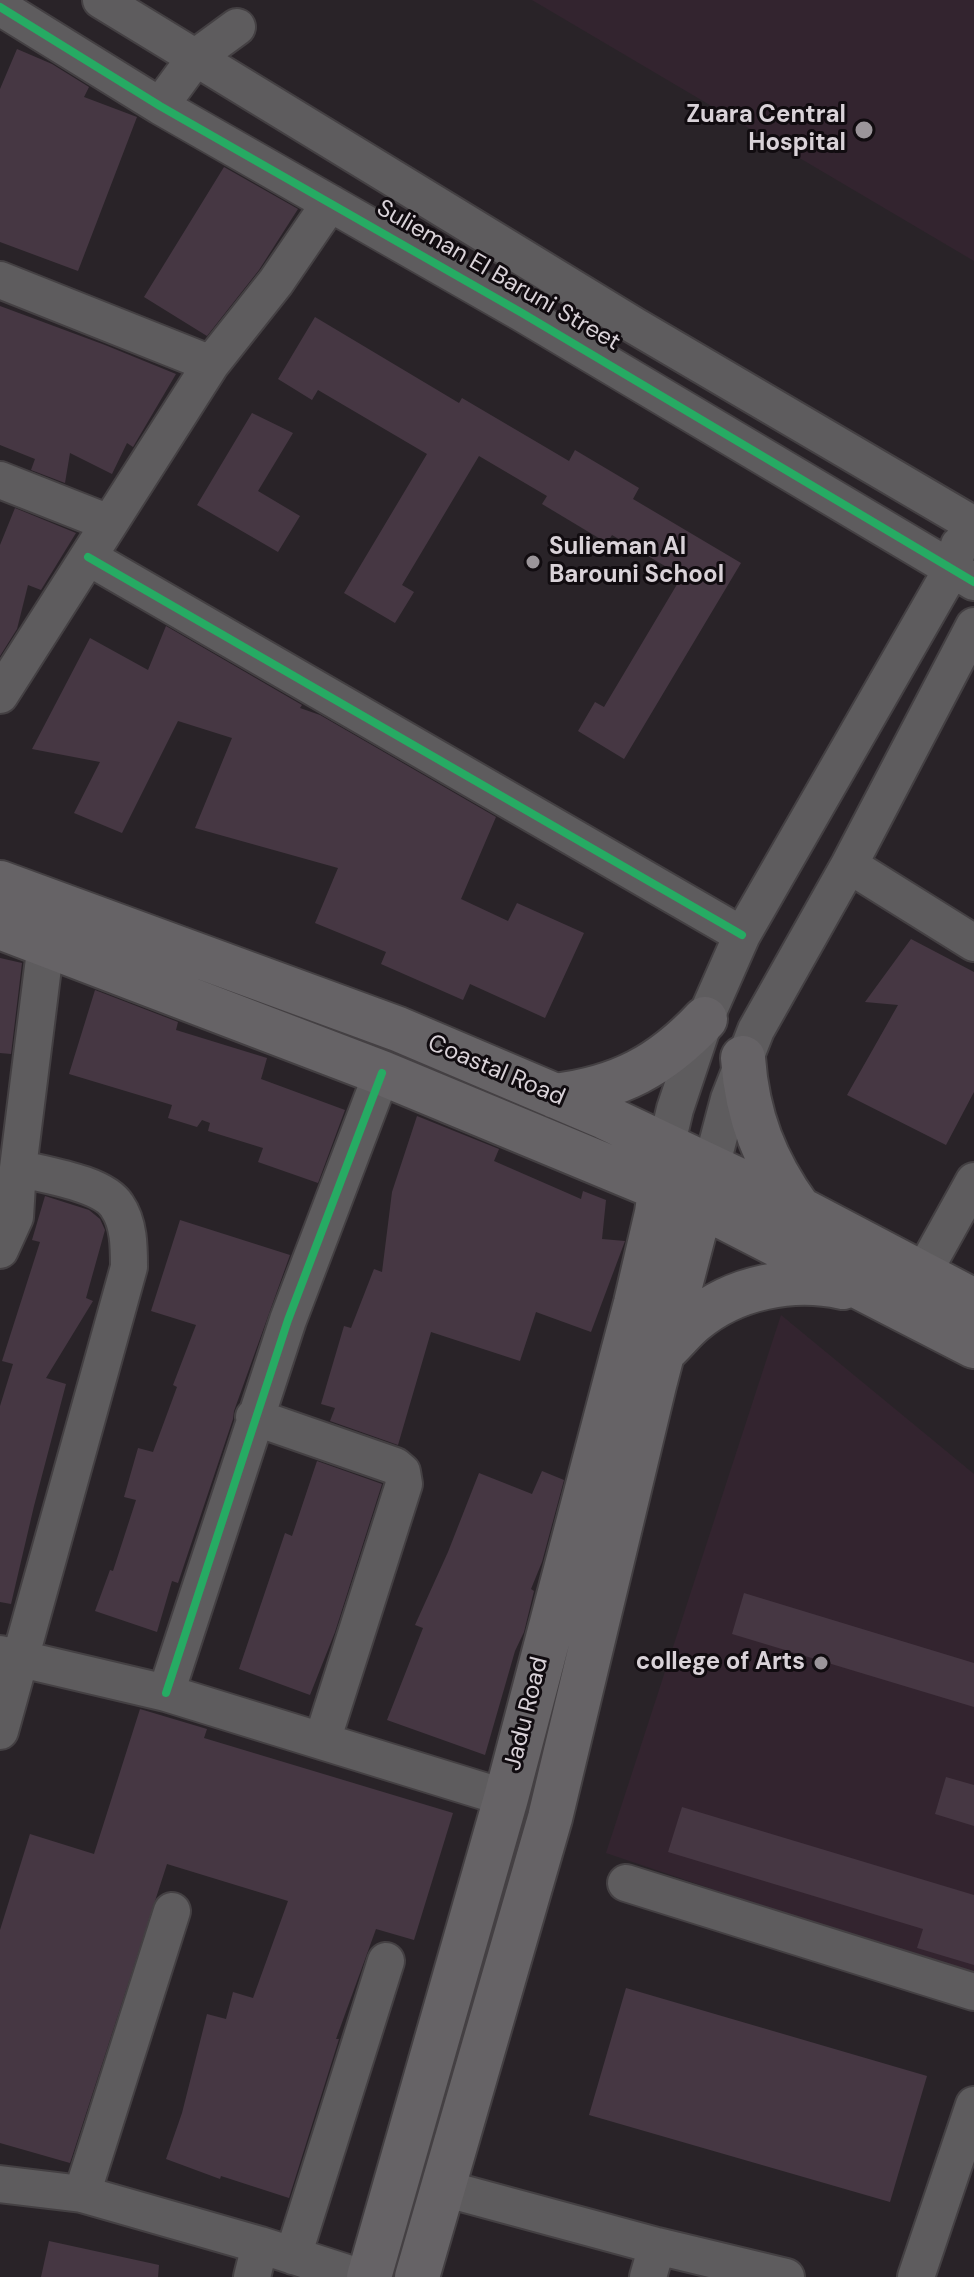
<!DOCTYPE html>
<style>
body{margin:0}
canvas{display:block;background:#292328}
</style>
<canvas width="974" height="2277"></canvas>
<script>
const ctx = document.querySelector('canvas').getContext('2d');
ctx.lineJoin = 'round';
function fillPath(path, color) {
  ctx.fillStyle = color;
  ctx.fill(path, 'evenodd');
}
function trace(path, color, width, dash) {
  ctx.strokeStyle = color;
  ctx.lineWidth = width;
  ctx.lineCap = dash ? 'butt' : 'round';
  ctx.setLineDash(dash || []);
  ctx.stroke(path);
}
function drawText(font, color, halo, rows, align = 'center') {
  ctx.font = font + ' "DM Sans",sans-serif';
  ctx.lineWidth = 6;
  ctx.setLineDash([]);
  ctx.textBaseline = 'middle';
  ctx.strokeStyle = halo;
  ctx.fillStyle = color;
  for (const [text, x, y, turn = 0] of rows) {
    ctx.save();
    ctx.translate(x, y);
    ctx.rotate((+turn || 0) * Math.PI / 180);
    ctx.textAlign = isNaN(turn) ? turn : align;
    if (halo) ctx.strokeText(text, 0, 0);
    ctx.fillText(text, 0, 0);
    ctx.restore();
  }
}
const built = new Path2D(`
 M 532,0 L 974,0 L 974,261 Z
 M 781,1315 L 974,1474 L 974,1978 L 606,1853 Z`);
const building = new Path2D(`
 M 17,49 L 52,64 L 89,87 L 84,97 L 137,117 L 78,271 L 0,242 L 0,89 Z
 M 224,167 L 298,209 L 259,270 L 207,336 L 144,297 Z
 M 0,306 L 105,345 L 176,374 L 133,447 L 127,443 L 112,474 L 70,453 L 65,483 L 31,470 L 35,459 L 0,445 Z
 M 315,317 L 459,403 L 462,398 L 569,461 L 575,450 L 639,488 L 633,499 L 741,563 L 624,759 L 578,731 L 595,702 L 604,707 L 682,576 L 612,535 L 607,543 L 542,504 L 547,496 L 479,456 L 402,585 L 414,592 L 395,623 L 344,593 L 427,454 L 318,390 L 312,400 L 278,379 Z
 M 252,413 L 293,433 L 258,491 L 300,516 L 278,552 L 197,505 Z
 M 15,508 L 76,533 L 41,590 L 28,585 L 17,629 L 0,656 L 0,545 Z
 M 166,626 L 302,705 L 300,708 L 320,715 L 496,817 L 461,899 L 508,921 L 517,903 L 584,933 L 545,1018 L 470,984 L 463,1000 L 381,964 L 386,952 L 315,923 L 338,868 L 195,828 L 232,738 L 178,721 L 122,833 L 74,813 L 100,762 L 32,749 L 90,638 L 148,670 Z
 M 911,939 L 974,972 L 974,1092 L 946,1145 L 847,1095 L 898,1005 L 865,1002 Z
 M 0,958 L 22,963 L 11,1054 L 0,1053 Z
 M 95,990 L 178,1022 L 176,1030 L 267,1058 L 261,1079 L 345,1110 L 318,1183 L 258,1162 L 263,1148 L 208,1131 L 210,1123 L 202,1120 L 197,1127 L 168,1118 L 172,1105 L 69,1074 Z
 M 417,1116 L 499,1149 L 494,1161 L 581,1199 L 583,1191 L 606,1200 L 602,1239 L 625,1241 L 591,1332 L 536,1312 L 520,1361 L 431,1332 L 398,1445 L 330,1421 L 335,1408 L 321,1404 L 344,1326 L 351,1328 L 374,1269 L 382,1272 L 392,1192 Z
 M 45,1196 L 89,1210 L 100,1219 L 105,1230 L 86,1298 L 93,1301 L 46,1378 L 66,1384 L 34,1506 L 11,1604 L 0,1602 L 0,1406 L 13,1364 L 2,1361 L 40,1242 L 32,1240 Z
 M 180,1220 L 290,1255 L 234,1411 L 233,1419 L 178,1583 L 172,1581 L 157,1632 L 95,1611 L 110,1570 L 113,1571 L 136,1500 L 124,1497 L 138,1448 L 153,1452 L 177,1387 L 173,1385 L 196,1325 L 151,1311 Z
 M 317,1461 L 382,1484 L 335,1632 L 310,1695 L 239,1669 L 285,1533 L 292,1536 Z
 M 542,1471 L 564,1480 L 542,1562 L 531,1589 L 534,1591 L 524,1632 L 515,1651 L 485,1755 L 387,1720 L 423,1628 L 415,1625 L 448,1552 L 479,1473 L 532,1494 Z
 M 744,1593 L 974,1663 L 974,1707 L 732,1634 Z
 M 140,1709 L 207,1729 L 204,1738 L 453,1813 L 414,1940 L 376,1929 L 336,2039 L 339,2039 L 289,2198 L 221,2176 L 220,2179 L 166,2159 L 182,2113 L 207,2014 L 226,2019 L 233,1992 L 253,1998 L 288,1901 L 167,1864 L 70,2163 L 0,2143 L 0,1930 L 30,1834 L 94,1854 Z
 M 946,1777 L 974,1785 L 974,1826 L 935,1814 Z
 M 682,1807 L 974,1895 L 974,1965 L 917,1948 L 923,1929 L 668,1852 Z
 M 626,1988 L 927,2076 L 890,2202 L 589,2115 Z
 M 49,2241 L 159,2265 L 158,2277 L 41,2277 Z`);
const minor = new Path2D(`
 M 101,0 L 635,326 L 974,525
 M 0,7 L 160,106 L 522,313 L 974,582
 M 160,106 L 196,57 L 237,27
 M 0,280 L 211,364
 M 0,480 L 109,523
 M 88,557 L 742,935
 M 0,695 L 211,364 L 276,282 L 330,203
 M 849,865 L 974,943
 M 666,1147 L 675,1109 L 705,1019 L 742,935 L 952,569 L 959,545
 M 711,1167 L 729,1099 L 756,1030 L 849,865 L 974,626
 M 0,1250 L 15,1217 L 18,1168 L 46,943
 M 923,1273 L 974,1181
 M 254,1417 L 395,1466 L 402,1472 L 404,1484 L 322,1741
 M 0,1654 L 166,1693 L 506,1798
 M 166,1693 L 288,1320 L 382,1073
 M 0,1731 L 129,1267 C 129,1247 129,1223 117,1206 C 103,1183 44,1175 18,1168
 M 626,1883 L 974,1992
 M 0,2184 L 82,2194 L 260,2245 L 359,2277
 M 443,2188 L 657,2246 L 786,2277
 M 82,2194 L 172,1911
 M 293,2256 L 386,1961
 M 252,2277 L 260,2245
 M 648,2277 L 657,2246
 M 916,2277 L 974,2105`);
const highway = new Path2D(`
 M 0,883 L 398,1029 L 605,1117 L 799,1209 L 974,1301
 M 0,927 L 382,1073 L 702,1206 L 974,1346
 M 743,1058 C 747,1116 765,1162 799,1209
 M 555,1096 C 619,1088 661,1066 705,1019
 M 663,1352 C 674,1342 683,1330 694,1321 C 734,1287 793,1276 843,1287
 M 369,2277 L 506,1798 L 636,1303 L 657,1213 L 666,1147
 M 417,2277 L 550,1818 L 654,1385 L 711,1167`);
const cycleway = new Path2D(`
 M 0,7 L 160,106 L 522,313 L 974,582
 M 88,557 L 742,935
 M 166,1693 L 288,1320 L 382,1073`);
const markers = [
 [864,130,10,"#9b959a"],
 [533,562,8,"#9b959a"],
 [821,1663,8,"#9b959a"]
];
const poiNames = [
 ["Zuara Central",846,116],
 ["Hospital",846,144],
 ["Sulieman Al",549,548,"left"],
 ["Barouni School",549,576,"left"],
 ["college of Arts",805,1663]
];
const streetNames = [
 ["Sulieman El Baruni Street",498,276,30],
 ["Coastal Road",496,1071,23],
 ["Jadu Road",527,1714,-76]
];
fillPath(built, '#33242f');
fillPath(building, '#463743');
trace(minor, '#444043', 40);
trace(highway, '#444043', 48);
trace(minor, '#5e5c5e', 36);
trace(highway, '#666366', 44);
trace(cycleway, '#26ab63', 8);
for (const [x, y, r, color] of markers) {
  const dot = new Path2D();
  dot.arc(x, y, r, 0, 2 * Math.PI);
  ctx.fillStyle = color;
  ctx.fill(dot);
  trace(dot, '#110c10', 3);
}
drawText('bold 24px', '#d9d2d8', '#110c10', poiNames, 'right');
drawText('24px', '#d9d2d8', '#110c10', streetNames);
</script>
